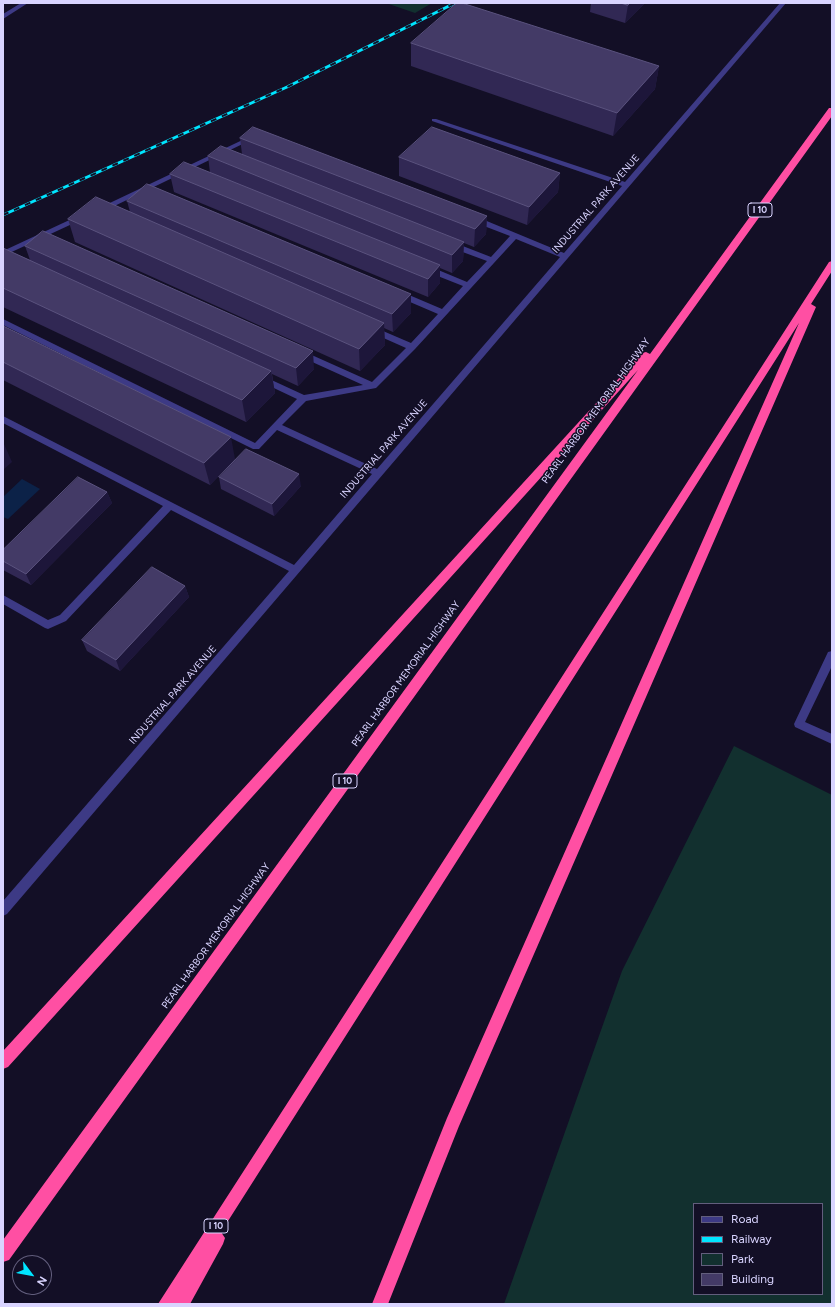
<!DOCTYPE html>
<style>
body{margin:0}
#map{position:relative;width:835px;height:1307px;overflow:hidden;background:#130f26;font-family:Figtree,sans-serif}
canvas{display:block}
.frame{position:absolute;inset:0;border:4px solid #d9d4ff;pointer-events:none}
.legend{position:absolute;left:693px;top:1203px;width:130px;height:92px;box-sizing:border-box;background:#130f26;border:1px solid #625e7d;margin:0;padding:5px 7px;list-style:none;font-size:12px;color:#d9d4ff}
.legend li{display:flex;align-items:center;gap:8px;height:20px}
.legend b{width:20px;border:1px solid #625e7d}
.north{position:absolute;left:12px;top:1255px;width:40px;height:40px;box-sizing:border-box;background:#130f26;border:1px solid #625e7d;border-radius:50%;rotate:122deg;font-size:11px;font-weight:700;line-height:16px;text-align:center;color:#d9d4ff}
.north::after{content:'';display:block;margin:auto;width:14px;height:18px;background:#00e5ff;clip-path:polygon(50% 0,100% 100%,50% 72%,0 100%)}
</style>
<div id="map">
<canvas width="835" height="1307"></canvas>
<div class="frame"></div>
<ul class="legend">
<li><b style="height:5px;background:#3d3a85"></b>Road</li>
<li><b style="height:5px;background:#00e5ff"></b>Railway</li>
<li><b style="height:11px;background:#12302f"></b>Park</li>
<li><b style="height:11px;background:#433a66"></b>Building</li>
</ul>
<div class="north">N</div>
</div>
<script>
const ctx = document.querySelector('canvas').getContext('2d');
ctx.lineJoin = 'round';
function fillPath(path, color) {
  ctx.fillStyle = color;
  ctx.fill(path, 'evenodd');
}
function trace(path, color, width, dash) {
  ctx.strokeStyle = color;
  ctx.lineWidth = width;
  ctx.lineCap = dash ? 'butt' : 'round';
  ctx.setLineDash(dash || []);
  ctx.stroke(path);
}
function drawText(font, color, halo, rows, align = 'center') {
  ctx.font = font + ' Figtree,sans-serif';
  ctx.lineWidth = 3;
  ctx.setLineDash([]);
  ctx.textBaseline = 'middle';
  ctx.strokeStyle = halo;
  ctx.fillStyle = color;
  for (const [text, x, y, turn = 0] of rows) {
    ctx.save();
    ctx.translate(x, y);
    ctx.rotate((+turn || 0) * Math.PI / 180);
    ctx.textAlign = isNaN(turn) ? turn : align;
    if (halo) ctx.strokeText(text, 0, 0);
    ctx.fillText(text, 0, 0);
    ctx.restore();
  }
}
const green = new Path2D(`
 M 386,3 L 432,3 L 415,13 Z
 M 734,746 L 832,795 L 832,1304 L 504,1304 L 622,971 ZM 694,1204 L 822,1204 L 822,1294 L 694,1294 Z`);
const water = new Path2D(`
 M 22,479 L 40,489 L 8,519 L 3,517 L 3,497 Z`);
const minor = new Path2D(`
 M 21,3 L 28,3 L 3,19 L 3,14 Z
 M 780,3 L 786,3 L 7,914 L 3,916 L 3,901 L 289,571 L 171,510 L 66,621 L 48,629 L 45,628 L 3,604 L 3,595 L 48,620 L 60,615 L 163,506 L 3,423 L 3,416 L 294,565 L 372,474 L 277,430 L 259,449 L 253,449 L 3,325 L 3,319 L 255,443 L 297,399 L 259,381 L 258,379 L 259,377 L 265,377 L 304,395 L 363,385 L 299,356 L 298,354 L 302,351 L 305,352 L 372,382 L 406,348 L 370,332 L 370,328 L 376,328 L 411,343 L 438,314 L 396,296 L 396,292 L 402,292 L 442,309 L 463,286 L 425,271 L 425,267 L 431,267 L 467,282 L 487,261 L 449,247 L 449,243 L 455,243 L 491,257 L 510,236 L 471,221 L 471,217 L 477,217 L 564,253 L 622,186 L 432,121 L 432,119 L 436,119 L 625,182 ZM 516,239 L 560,257 L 377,469 L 282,425 L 306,401 L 376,388 L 415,349 Z
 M 253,135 L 256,137 L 255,138 L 102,212 L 96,212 L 95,210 Z
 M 78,216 L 84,216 L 85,218 L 3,256 L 3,251 Z
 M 832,651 L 832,666 L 805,722 L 832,734 L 832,744 L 795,727 L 794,724 L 828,652 Z`);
const highway = new Path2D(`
 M 829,108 L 832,108 L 832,116 L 9,1260 L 3,1262 L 3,1240 L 638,370 L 8,1067 L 3,1069 L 3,1051 L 642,353 L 646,352 L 650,354 Z
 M 832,261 L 832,271 L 811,304 L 816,307 L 459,1126 L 388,1304 L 372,1304 L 447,1118 L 799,323 L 221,1232 L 225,1238 L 223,1244 L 190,1304 L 158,1304 L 829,262 Z`);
const rail = new Path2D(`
 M 3,215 L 287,87 L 455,3`);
const wall = new Path2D(`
 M 591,3 L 645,3 L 625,23 L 590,12 Z
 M 411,43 L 659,66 L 655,89 L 613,136 L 411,66 Z
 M 240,138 L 487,216 L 486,234 L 474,247 L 464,243 L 463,261 L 452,273 L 440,268 L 440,283 L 428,297 L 174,192 L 170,174 L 210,173 L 208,156 L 242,154 Z
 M 399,157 L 560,173 L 558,192 L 527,225 L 399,176 Z
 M 127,201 L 411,313 L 393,332 L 384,328 L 385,345 L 360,371 L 75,242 L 68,219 L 130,212 Z
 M 25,246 L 314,369 L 298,386 L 272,374 L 275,393 L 246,422 L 3,307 L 3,248 L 30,260 Z
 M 3,326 L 235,459 L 210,485 L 3,380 Z
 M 219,477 L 301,486 L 274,516 L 221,489 Z
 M 107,492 L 112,503 L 31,585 L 3,570 L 3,550 Z
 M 185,586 L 189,597 L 120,671 L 87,651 L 82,640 Z`);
const shadedWall = new Path2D(`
 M 630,3 L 645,3 L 625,23 L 628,5 Z
 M 659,66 L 655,89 L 613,136 L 617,113 Z
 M 560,173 L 558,192 L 527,225 L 529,207 Z
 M 487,216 L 486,234 L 474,247 L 475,229 Z
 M 464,242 L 463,261 L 452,273 L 452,255 Z
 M 440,265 L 440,283 L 428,297 L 428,279 Z
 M 411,294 L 411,313 L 393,332 L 392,314 Z
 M 384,323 L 385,345 L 360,371 L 359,349 Z
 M 313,351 L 314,369 L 298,386 L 296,368 Z
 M 271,371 L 275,393 L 246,422 L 242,400 Z
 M 231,437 L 235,459 L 210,485 L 204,463 Z
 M 4,444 L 12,462 L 3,470 L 3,446 Z
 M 299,474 L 301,486 L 274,516 L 272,504 Z
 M 107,492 L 112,503 L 31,585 L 26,574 Z
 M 185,586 L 189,597 L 120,671 L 116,660 Z`);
const building = new Path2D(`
 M 457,3 L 462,3 L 659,66 L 617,113 L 411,43 Z
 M 621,3 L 630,3 L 628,5 Z
 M 253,127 L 487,216 L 475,229 L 240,138 Z
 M 432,127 L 560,173 L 529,207 L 399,157 Z
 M 221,146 L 464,242 L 452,255 L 208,156 Z
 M 184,162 L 440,265 L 428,279 L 170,174 Z
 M 147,184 L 411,294 L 392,314 L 127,201 Z
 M 96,197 L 384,323 L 359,349 L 68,219 Z
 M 43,231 L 313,351 L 296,368 L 25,246 Z
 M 3,248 L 271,371 L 242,400 L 3,288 Z
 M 3,326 L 231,437 L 204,463 L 3,362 Z
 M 246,449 L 299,474 L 272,504 L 219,477 Z
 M 78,477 L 107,492 L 26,574 L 3,561 L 3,550 Z
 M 152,567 L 185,586 L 116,660 L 82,640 Z`);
const shields = [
 [760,210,24],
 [345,781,24],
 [216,1226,24]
];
const shieldNames = [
 ["I 10",760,210],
 ["I 10",345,781],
 ["I 10",216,1226]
];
const streetNames = [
 ["INDUSTRIAL PARK AVENUE",596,204,-49],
 ["PEARL HARBOR MEMORIAL HIGHWAY",596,411,-54],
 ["INDUSTRIAL PARK AVENUE",384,449,-49],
 ["PEARL HARBOR MEMORIAL HIGHWAY",406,674,-54],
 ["INDUSTRIAL PARK AVENUE",173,695,-49],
 ["PEARL HARBOR MEMORIAL HIGHWAY",216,936,-54]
];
fillPath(green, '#12302f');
fillPath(water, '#0c2248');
fillPath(minor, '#3d3a85');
fillPath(highway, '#ff4fa3');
trace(rail, '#00e5ff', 3);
trace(rail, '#130f26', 2, [6]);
fillPath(wall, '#312854');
fillPath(shadedWall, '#1d163a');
fillPath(building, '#433a66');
trace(building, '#5a527e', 1);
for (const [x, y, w] of shields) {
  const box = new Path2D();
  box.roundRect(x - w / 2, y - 7, w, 14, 3);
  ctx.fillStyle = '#130f26';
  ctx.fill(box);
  trace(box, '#d9d4ff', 1);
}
drawText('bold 9px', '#d9d4ff', null, shieldNames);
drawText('10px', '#d9d4ff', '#130f26', streetNames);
</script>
